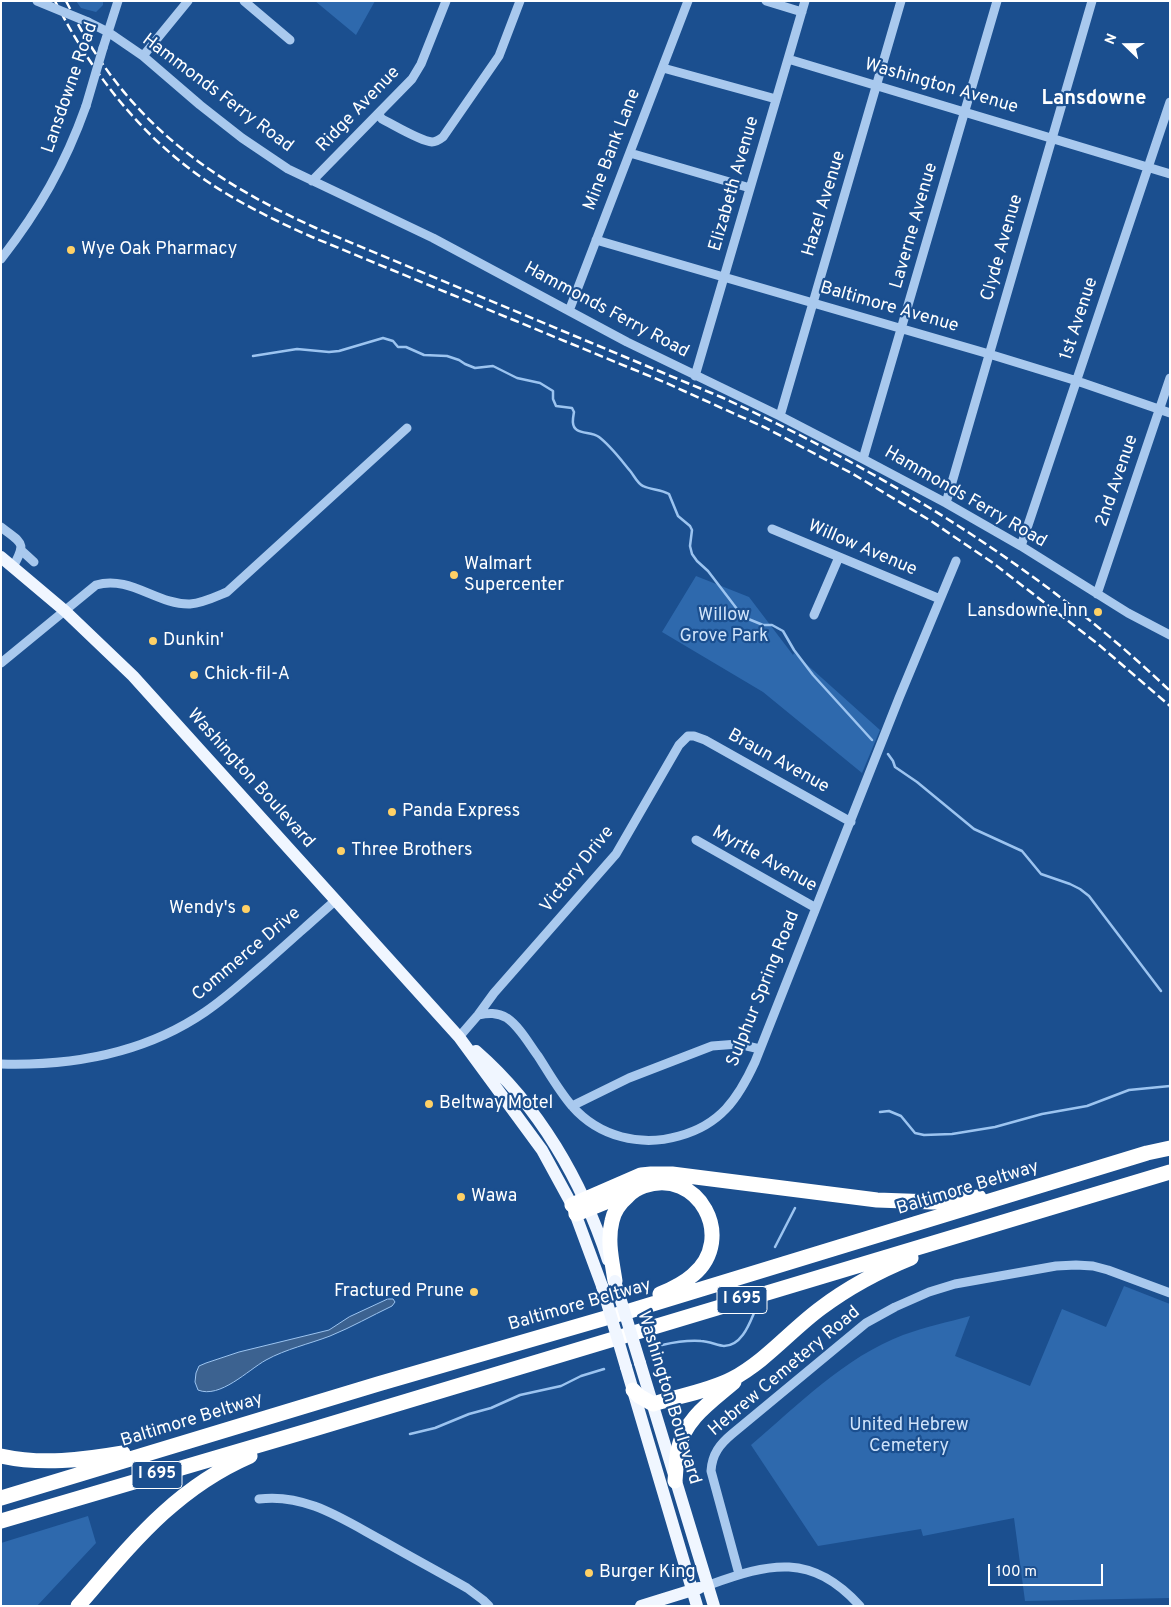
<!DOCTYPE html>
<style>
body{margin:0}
#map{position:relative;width:1171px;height:1607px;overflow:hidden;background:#1b4f8f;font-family:Overpass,sans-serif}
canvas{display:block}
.frame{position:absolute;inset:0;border:2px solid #fff;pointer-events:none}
.north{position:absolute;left:1101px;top:20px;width:50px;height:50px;-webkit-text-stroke:4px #1b4f8f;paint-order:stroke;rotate:292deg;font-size:14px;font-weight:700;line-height:20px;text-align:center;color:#fff}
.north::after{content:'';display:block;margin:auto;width:18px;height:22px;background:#fff;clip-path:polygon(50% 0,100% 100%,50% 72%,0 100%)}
.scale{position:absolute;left:988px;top:1564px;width:115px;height:22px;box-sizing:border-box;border:2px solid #fff;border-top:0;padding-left:6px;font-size:15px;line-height:18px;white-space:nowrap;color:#fff;-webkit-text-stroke:4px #1b4f8f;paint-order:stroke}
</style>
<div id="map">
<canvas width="1171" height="1607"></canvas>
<div class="frame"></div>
<div class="north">N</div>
<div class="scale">100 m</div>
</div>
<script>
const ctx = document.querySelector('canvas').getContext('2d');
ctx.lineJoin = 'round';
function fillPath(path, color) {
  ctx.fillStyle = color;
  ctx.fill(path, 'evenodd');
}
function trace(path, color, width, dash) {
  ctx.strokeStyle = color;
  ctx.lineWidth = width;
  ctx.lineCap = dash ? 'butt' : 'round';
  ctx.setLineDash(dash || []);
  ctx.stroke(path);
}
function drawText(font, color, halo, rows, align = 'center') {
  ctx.font = font + ' Overpass,sans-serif';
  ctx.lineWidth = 4.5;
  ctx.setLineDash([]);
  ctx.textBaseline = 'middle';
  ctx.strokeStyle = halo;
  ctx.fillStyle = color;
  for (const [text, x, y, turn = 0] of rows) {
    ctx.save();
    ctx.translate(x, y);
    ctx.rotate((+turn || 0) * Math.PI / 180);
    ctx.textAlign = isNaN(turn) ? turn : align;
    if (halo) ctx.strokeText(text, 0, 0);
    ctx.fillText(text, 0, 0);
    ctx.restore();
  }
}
const green = new Path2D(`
 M 76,1 L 103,1 L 103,5 L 96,12 L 81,8 Z
 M 315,1 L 375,1 L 356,35 Z
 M 696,576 L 749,597 L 793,655 L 794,653 L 880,730 L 862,773 L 763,692 L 662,632 Z
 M 1124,1286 L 1170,1304 L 1170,1598 L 1025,1601 L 1014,1518 L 923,1536 L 921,1529 L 818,1546 L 751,1445 C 798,1405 845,1357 903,1335 C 925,1327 948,1322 970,1316 L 955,1356 L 1030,1386 L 1062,1309 L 1106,1327 Z
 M 88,1516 L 96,1543 L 37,1606 L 1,1606 L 1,1543 Z`);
const water = new Path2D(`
 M 388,1299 L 393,1299 L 395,1302 L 392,1306 C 371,1316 352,1327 330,1336 C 309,1344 286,1349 266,1360 C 248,1370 220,1399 198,1390 L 195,1382 L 196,1373 L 199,1366 L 206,1363 L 239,1352 L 329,1330 L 349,1317 Z`);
const stream = new Path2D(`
 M 253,356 L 297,349 L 329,352 L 339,351 L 383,338 L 393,341 L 398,347 L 406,347 L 424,355 L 447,356 L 459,360 L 465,364 L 475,368 L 493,366 L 517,378 L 540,383 L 553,391 L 553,399 L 556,406 L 572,408 L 574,412 C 573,418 571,426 577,430 C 583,434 592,432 599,437 C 611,446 621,460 631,472 C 634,476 638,484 643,486 C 651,490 661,489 669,494 L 678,516 L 690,526 L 692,530 L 690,546 L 692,554 L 697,561 L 708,571 L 737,609 L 746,618 L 763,625 L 772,625 L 783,631 L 794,650 L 813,675 L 872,740
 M 888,754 L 893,761 L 895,767 L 917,782 L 974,829 L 1022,851 L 1041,874 L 1070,884 L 1080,889 L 1089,896 L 1161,991
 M 880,1112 L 889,1111 L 901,1116 L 915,1133 L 924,1135 L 952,1134 L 995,1127 L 1042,1114 L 1087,1106 L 1129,1090 L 1170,1086
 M 775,1247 L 795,1208
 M 662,1345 C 675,1342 688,1340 701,1341 C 708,1341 719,1346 724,1346 C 741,1346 749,1325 754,1313
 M 410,1434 L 435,1428 L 469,1414 L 491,1408 L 520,1395 L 561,1386 L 581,1376 L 604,1369`);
const minor = new Path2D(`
 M 244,1 L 290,40
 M 766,1 L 802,12
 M 88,22 L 108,32 L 143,56 L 200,105 L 242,138 L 288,169 L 433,238 L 627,342 L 780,416 L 863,459 L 946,503 L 1021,546 L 1128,613 L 1170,635
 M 103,48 L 118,1
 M 143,56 L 188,1
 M 788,59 L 1170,174
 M 663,68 L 776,99
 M 378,114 L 382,119 C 394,125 420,141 432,142 C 436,142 439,140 443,137 L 499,56 L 520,1
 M 630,153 L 750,188
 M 312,181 L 412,79 L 421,64 L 446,1
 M 596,240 L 989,354 L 1077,381 L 1170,413
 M 1,259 C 39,210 65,165 86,106
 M 569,311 L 688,1
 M 695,376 L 805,1
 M 780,416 L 901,1
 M 863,459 L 997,1
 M 946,503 L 1092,1
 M 1,527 C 22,544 27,541 13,567
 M 772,529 L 940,599
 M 1021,546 L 1170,102
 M 22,551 L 34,562
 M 1097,594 L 1170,378
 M 814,615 L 839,557
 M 1,663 L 96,585 C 130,575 157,605 190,604 C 203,603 215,597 227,592 L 407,428
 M 696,840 L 816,908
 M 478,1015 C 488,1013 497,1012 507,1018 C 520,1027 529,1044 538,1056 C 549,1073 559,1091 572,1106 C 599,1137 641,1147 679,1136 C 720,1125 738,1099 755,1062 L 899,698 L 956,561
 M 459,1037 L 478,1015 L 494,993 L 616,854 L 679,745 L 688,736 L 694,736 L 705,740 L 851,822
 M 1,1064 C 72,1066 145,1053 205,1012 C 226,998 245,980 264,964 C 288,943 312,921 336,900
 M 572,1106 L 629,1078 L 712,1046 L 738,1044 L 760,1049
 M 259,1499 C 306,1493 344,1520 383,1541 C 411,1557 439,1572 467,1588 L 483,1600 L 489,1606
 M 739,1574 L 711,1471 C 712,1454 720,1444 732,1434 L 866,1323 L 895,1307 L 929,1292 L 955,1284 L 1056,1266 L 1076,1265 L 1093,1266 L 1108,1270 L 1170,1293
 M 709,1585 C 770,1563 811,1552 860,1606`);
const major = new Path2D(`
 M 1,557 L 65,611 L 133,676 L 459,1037 L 542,1150 L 572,1205 L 602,1286
 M 476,1051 C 539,1106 582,1181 608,1260
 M 640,1363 L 714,1606
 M 626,1367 L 697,1606
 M 641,1606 L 699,1588`);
const highway = new Path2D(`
 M 572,1205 L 641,1175 L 651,1174 L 672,1174 L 877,1200 L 933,1202 L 979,1197
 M 576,1214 L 628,1193
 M 615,1281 C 612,1261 607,1241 612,1221 C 614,1211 621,1202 628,1196 C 633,1191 638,1188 644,1186 C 698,1167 737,1238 693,1275 C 683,1284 672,1289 660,1294
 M 633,1390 L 639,1396 L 653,1404 C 679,1396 709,1391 732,1379 C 766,1361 791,1330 821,1308 C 849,1287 879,1271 911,1258
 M 1,1456 C 42,1465 82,1460 123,1453
 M 675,1481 C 676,1471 676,1460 678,1450 C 684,1419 712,1401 734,1382
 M 1,1498 L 378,1384 L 623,1313 L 1147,1153 L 1170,1148
 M 1,1521 L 314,1429 L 1170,1172
 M 78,1606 C 131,1545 174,1489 250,1456`);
const rail = new Path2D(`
 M 55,1 C 91,72 141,137 208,182 C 241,204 276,221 312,237 L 664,382 L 766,428 L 853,474 L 931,521 L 993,563 L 1098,644 L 1170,706
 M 66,1 C 75,18 83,35 94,51 C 149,137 225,187 316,228 L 721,397 C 882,471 1042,568 1170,691`);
const minorBridge = new Path2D(`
 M 37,1 L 88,22
 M 86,106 L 103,48`);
const majorBridge = new Path2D(`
 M 615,1281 L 640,1363
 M 602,1286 L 626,1367`);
const markers = [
 [71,250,5,"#ffd166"],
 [454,575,5,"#ffd166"],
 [1098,612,5,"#ffd166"],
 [153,641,5,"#ffd166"],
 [194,675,5,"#ffd166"],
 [392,812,5,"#ffd166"],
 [341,851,5,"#ffd166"],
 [246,909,5,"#ffd166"],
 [429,1104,5,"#ffd166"],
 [461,1197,5,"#ffd166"],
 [474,1292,5,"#ffd166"],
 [589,1573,5,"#ffd166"]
];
const shields = [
 [742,1300,50],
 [157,1475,50]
];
const shieldNames = [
 ["I 695",742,1300],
 ["I 695",157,1475]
];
const streetNames = [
 ["Washington Avenue",941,87,16],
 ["Lansdowne Road",71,88,-71],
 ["Hammonds Ferry Road",217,94,37],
 ["Ridge Avenue",359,110,-46],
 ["Mine Bank Lane",613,150,-69],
 ["Elizabeth Avenue",735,184,-74],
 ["Hazel Avenue",825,204,-73],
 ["Laverne Avenue",915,226,-74],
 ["Clyde Avenue",1003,248,-74],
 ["Baltimore Avenue",889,308,16],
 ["Hammonds Ferry Road",606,311,28],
 ["1st Avenue",1080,319,-72],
 ["2nd Avenue",1118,481,-71],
 ["Hammonds Ferry Road",965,498,30],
 ["Willow Avenue",862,549,23],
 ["Braun Avenue",778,762,29],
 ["Washington Boulevard",250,779,48],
 ["Myrtle Avenue",764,860,29],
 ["Victory Drive",578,870,-51],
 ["Commerce Drive",247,955,-40],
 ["Sulphur Spring Road",764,989,-68],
 ["Baltimore Beltway",968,1189,-17],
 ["Baltimore Beltway",580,1306,-16],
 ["Hebrew Cemetery Road",785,1372,-40],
 ["Washington Boulevard",668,1398,73],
 ["Baltimore Beltway",192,1421,-17]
];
const poiNames = [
 ["Wye Oak Pharmacy",81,250],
 ["Walmart",464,565],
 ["Supercenter",464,586],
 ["Lansdowne Inn",1088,612,"right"],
 ["Dunkin'",163,641],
 ["Chick-fil-A",204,675],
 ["Panda Express",402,812],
 ["Three Brothers",351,851],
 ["Wendy's",236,909,"right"],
 ["Beltway Motel",439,1104],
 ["Wawa",471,1197],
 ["Fractured Prune",464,1292,"right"],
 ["Burger King",599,1573]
];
const parkNames = [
 ["Willow",724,616],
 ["Grove Park",724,637],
 ["United Hebrew",909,1426],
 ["Cemetery",909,1447]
];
const quarterNames = [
 ["Lansdowne",1094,100]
];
fillPath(green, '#2e69ad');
fillPath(water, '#3c6290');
trace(water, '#9cc4f0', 1);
trace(stream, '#9cc4f0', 2.5);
trace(minor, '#a9c9ee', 9);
trace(major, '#f0f6ff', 12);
trace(highway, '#fff', 15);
trace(rail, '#fff', 2.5, [9, 4]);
trace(minorBridge, '#a9c9ee', 9);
trace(majorBridge, '#f0f6ff', 12);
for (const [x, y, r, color] of markers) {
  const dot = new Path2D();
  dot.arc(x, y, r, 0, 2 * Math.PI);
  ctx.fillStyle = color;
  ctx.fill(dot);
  trace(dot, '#1b4f8f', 2);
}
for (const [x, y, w] of shields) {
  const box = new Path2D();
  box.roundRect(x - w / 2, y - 13.5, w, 27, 4);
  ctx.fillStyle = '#1b4f8f';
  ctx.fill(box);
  trace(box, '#fff', 1);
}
drawText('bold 16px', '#fff', null, shieldNames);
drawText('18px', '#fff', '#1b4f8f', streetNames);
drawText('18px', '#fff', '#1b4f8f', poiNames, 'left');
drawText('18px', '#cfe3fa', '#1b4f8f', parkNames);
drawText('bold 20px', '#fff', '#1b4f8f', quarterNames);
</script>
